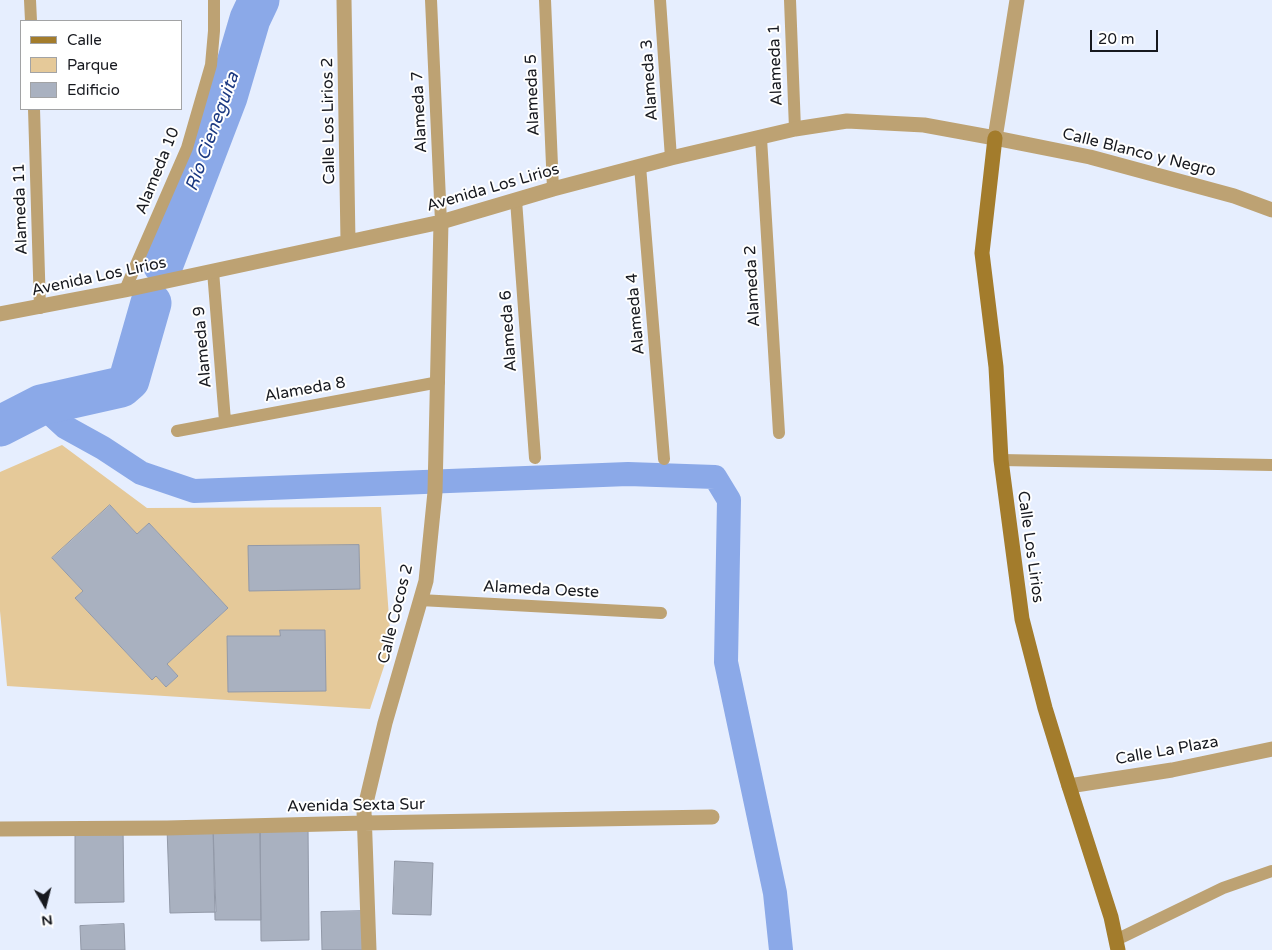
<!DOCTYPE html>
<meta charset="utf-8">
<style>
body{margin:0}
#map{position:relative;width:1272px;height:950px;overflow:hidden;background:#e6eefe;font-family:"Varela Round",sans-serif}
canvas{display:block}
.legend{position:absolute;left:20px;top:20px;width:162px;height:90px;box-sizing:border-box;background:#fff;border:1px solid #a2a3a5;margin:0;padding:6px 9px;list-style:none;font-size:15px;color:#17191f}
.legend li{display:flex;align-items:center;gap:10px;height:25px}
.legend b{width:25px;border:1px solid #a2a3a5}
.north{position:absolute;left:20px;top:880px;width:50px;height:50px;-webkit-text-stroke:4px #fff;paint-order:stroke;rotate:172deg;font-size:14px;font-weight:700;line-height:20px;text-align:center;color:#17191f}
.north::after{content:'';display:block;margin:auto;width:18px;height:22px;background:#17191f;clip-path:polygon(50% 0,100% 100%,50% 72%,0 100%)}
.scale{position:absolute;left:1090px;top:30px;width:68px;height:22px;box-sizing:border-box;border:2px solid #17191f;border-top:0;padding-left:6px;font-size:15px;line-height:18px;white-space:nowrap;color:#17191f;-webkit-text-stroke:4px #fff;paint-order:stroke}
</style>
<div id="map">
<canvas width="1272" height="950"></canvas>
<ul class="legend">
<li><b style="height:6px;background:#a37c2c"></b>Calle</li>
<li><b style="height:14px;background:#e5c999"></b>Parque</li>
<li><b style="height:14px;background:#a9b1c0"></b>Edificio</li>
</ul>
<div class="north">N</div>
<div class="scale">20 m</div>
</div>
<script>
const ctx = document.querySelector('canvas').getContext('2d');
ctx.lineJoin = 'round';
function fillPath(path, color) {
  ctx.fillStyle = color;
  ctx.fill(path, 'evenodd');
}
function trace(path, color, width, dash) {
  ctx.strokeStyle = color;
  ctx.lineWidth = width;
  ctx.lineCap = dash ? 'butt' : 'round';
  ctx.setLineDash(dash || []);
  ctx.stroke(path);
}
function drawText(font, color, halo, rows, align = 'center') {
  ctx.font = font + ' "Varela Round",sans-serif';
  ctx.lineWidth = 4;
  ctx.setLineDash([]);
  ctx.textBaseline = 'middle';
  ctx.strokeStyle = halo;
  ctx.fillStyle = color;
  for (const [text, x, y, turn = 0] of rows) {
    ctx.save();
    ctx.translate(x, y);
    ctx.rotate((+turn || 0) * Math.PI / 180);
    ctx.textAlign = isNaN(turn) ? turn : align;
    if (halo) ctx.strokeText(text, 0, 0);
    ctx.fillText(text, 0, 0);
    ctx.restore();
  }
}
const green = new Path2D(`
 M 62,445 L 147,508 L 381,507 L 391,645 L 370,709 L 7,686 L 0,611 L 0,472 ZM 110,505 L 137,534 L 149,523 L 228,608 L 167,664 L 178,676 L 166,687 L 156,676 L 151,679 L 75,598 L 83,591 L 52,558 Z`);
const canal = new Path2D(`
 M 41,405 L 65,427 L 103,448 L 141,473 L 194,491 L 628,474 L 715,477 L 729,500 L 726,662 L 775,893 L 781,950`);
const river = new Path2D(`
 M 163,264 L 227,97 L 250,19 L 259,0
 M 0,426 L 41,405 L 121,387 L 129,380 L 151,303`);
const building = new Path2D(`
 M 110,505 L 137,534 L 149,523 L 228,608 L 167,664 L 178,676 L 166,687 L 156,676 L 152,680 L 75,598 L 83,591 L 52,558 Z
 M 359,545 L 360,589 L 249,591 L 248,546 Z
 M 280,630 L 325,630 L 326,691 L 228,692 L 227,636 L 280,636 Z
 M 308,824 L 309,940 L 261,941 L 260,825 Z
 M 260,825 L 261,920 L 215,920 L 213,826 Z
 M 213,826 L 216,912 L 170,913 L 167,828 Z
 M 123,827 L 124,902 L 75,903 L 75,828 Z
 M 395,861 L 433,863 L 431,915 L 393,914 Z
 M 367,911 L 369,950 L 322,950 L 321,912 Z
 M 124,924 L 125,950 L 81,950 L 80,926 Z`);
const lane = new Path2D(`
 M 30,0 L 31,21
 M 431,0 L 441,222
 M 545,0 L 553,189
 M 660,0 L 671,158
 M 790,0 L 795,129
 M 34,109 L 40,308
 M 761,138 L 779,433
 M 640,166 L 664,459
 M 516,200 L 535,458
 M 213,271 L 225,421
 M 125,290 L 187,148 L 211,65 L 214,31 L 214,0
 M 177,431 L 439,382
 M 1001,460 L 1272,465
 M 420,600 L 661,613
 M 1116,940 L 1223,888 L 1272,871`);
const street = new Path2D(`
 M 344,0 L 348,241
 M 995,138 L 1017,0
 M 0,314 L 125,290 L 441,222 L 553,189 L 671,158 L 795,129 L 847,121 L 924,125 L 995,138 L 1090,157 L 1234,196 L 1272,210
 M 1069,786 L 1172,770 L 1272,749
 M 0,829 L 167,828 L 364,823 L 712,817
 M 369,950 L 364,811 L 385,723 L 426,581 L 435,492 L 441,222`);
const secondary = new Path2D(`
 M 995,138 L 982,253 L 996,367 L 1001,460 L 1022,619 L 1045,708 L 1069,786 L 1111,917 L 1118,950`);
const streetNames = [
 ["Alameda 1",776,65,-92],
 ["Alameda 3",650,80,-94],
 ["Alameda 5",533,95,-92],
 ["Alameda 7",420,112,-93],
 ["Calle Los Lirios 2",329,121,-91],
 ["Calle Blanco y Negro",1139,153,14],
 ["Alameda 10",158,171,-68],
 ["Avenida Los Lirios",493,188,-16],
 ["Alameda 11",21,209,-92],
 ["Avenida Los Lirios",99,277,-12],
 ["Alameda 2",753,286,-93],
 ["Alameda 4",636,314,-95],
 ["Alameda 6",509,331,-94],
 ["Alameda 9",203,347,-95],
 ["Alameda 8",305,390,-10],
 ["Calle Los Lirios",1030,547,82],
 ["Alameda Oeste",541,590,3],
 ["Calle Cocos 2",396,614,-76],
 ["Calle La Plaza",1167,751,-10],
 ["Avenida Sexta Sur",356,806,-1]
];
const waterNames = [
 ["Río Cieneguita",213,132,-70]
];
fillPath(green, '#e5c999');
trace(canal, '#8ba9e8', 24);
trace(river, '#8ba9e8', 41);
fillPath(building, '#a9b1c0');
trace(building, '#9299a8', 1);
trace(lane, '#bda273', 12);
trace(street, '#bda273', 15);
trace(secondary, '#a37c2c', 15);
drawText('16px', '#17191f', '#fff', streetNames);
drawText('italic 18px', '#1c3a82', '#fff', waterNames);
</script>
